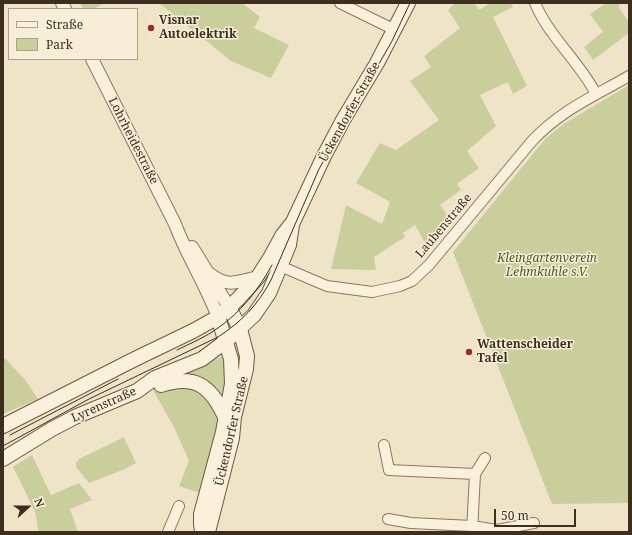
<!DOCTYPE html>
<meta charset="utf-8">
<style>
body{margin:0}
#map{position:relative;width:632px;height:535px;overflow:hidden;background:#f0e4c8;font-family:"Noto Serif",serif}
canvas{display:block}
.frame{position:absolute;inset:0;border:4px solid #3d2e20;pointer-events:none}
.legend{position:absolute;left:8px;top:8px;width:130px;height:52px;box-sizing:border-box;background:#f7eed8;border:1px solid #ada18e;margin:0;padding:5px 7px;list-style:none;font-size:12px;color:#3d2e20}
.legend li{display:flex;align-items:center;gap:8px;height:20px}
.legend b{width:20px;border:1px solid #ada18e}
.north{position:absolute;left:8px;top:487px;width:40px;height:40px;-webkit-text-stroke:3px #f7eed8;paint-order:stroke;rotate:69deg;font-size:11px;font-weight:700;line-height:16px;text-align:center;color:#3d2e20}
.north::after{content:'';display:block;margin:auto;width:14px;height:18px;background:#3d2e20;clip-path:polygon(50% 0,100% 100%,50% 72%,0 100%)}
.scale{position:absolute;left:494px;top:509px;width:82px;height:18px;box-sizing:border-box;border:2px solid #3d2e20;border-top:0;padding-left:5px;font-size:12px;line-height:14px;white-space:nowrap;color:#3d2e20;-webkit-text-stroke:3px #f7eed8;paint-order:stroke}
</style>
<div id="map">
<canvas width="632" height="535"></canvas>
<div class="frame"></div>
<ul class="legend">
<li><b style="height:5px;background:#faf1dc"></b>Straße</li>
<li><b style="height:11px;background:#c9cf9b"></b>Park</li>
</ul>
<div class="north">N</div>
<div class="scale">50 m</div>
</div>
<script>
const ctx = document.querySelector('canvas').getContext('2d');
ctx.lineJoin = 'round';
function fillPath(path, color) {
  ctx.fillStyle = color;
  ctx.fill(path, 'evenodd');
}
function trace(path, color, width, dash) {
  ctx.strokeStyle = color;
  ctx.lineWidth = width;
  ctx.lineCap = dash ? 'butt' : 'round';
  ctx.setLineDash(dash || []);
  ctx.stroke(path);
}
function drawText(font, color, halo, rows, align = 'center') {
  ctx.font = font + ' "Noto Serif",serif';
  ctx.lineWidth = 3;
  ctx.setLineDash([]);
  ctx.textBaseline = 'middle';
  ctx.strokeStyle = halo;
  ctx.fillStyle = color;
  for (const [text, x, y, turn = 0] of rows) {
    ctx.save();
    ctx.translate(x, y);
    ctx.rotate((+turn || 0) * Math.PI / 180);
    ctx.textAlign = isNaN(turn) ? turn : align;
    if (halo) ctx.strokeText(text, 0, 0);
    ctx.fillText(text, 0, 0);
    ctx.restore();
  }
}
const green = new Path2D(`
 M 80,3 L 105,3 L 93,9 L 83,9 Z
 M 159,3 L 242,3 L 260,17 L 254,28 L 289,45 L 271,78 L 231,61 Z
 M 455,3 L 474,3 L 479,10 L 490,3 L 511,3 L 513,7 L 493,17 L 527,86 L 513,94 L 508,82 L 480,95 L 496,126 L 467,151 L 479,168 L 457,184 L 461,190 L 440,205 L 453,223 L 425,243 L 415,225 L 403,233 L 405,237 L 374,257 L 376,270 L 331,269 L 346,205 L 382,224 L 390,202 L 356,183 L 380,143 L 396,150 L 439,120 L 410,81 L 431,67 L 424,56 L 460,28 L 448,10 Z
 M 606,3 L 619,3 L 619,8 L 629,22 L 629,33 L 593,60 L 584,47 L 603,32 L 590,14 Z
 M 629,85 L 629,503 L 552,504 L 453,252 L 546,138 L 565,123 Z
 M 226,355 L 229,380 L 202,494 L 179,486 L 189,461 L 174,427 L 153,390 L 179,384 L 185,374 L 209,362 Z
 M 3,356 L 26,381 L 38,399 L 3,414 Z
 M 124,437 L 136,463 L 125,469 L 89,483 L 76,467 L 76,463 L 79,459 Z
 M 32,455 L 51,495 L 79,483 L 92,500 L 70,509 L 78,532 L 39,532 L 35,512 L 13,467 Z`);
const minor = new Path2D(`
 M 340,3 L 395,30
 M 535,3 C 549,37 579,61 596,94
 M 280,266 L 327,286 L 372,292 L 400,286 L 412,281 L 429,265 L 532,141 C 561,110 593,97 629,76
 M 384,445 L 389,470 L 475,474
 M 388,519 L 411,523 L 472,526 L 497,530 L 534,523
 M 168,532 L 179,506
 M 472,532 L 475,474 L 485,458`);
const tertiary = new Path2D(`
 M 62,3 L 65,9
 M 92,59 L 175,224 C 187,256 206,285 218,317
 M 192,247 L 229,307
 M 210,274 C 228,288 237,282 258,277`);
const secondary = new Path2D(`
 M 161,385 C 195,374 211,386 225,417
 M 3,426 L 135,359 L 193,331 L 218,317 L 238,299 L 258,277 L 270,258 L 282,236 L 293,222 L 324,156 L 343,120 L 377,63 L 408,3
 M 3,459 L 52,429 L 75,417 L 137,391 L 155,378 L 202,359 L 226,341 L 254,315 L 269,293 L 289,245 L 292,225
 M 202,532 L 201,524 L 201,514 L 223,432 L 232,384 L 231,359 L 218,317
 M 208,532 L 232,438 L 234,417 L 246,369 L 247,356 L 240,329 L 229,307`);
const tram = new Path2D(`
 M 177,350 C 191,343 206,337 218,328 C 241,312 259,289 272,265
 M 10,435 L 118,379
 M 3,446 L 89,399 L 218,337 C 241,322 258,305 271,280 L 319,169 L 392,41 L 410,3`);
const markers = [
 [151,28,4,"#9e2a2b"],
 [469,352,4,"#9e2a2b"]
];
const poiNames = [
 ["Visnar",159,21],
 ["Autoelektrik",159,35],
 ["Wattenscheider",477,345],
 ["Tafel",477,359]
];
const streetNames = [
 ["Ückendorfer Straße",350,112,-61],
 ["Lohrheidestraße",133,141,63],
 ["Laubenstraße",444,226,-50],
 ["Lyrenstraße",104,405,-24],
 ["Ückendorfer Straße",232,431,-77]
];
const parkNames = [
 ["Kleingartenverein",547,259],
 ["Lehmkuhle s.V.",547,273]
];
fillPath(green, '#c9cf9b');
trace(minor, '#8d765c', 12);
trace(tertiary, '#8d765c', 14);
trace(secondary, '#6f573f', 16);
trace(minor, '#faf1dc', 10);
trace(tertiary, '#faf1dc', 12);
trace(secondary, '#faf1dc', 14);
trace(tram, '#3d2e20', 1);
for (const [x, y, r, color] of markers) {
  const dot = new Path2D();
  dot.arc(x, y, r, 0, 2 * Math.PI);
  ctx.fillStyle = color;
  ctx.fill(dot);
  trace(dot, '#f7eed8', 1.5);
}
drawText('bold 12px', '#3d2e20', '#f7eed8', poiNames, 'left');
drawText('12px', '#3d2e20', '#f7eed8', streetNames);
drawText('italic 12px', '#4d5a26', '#f7eed8', parkNames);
</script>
